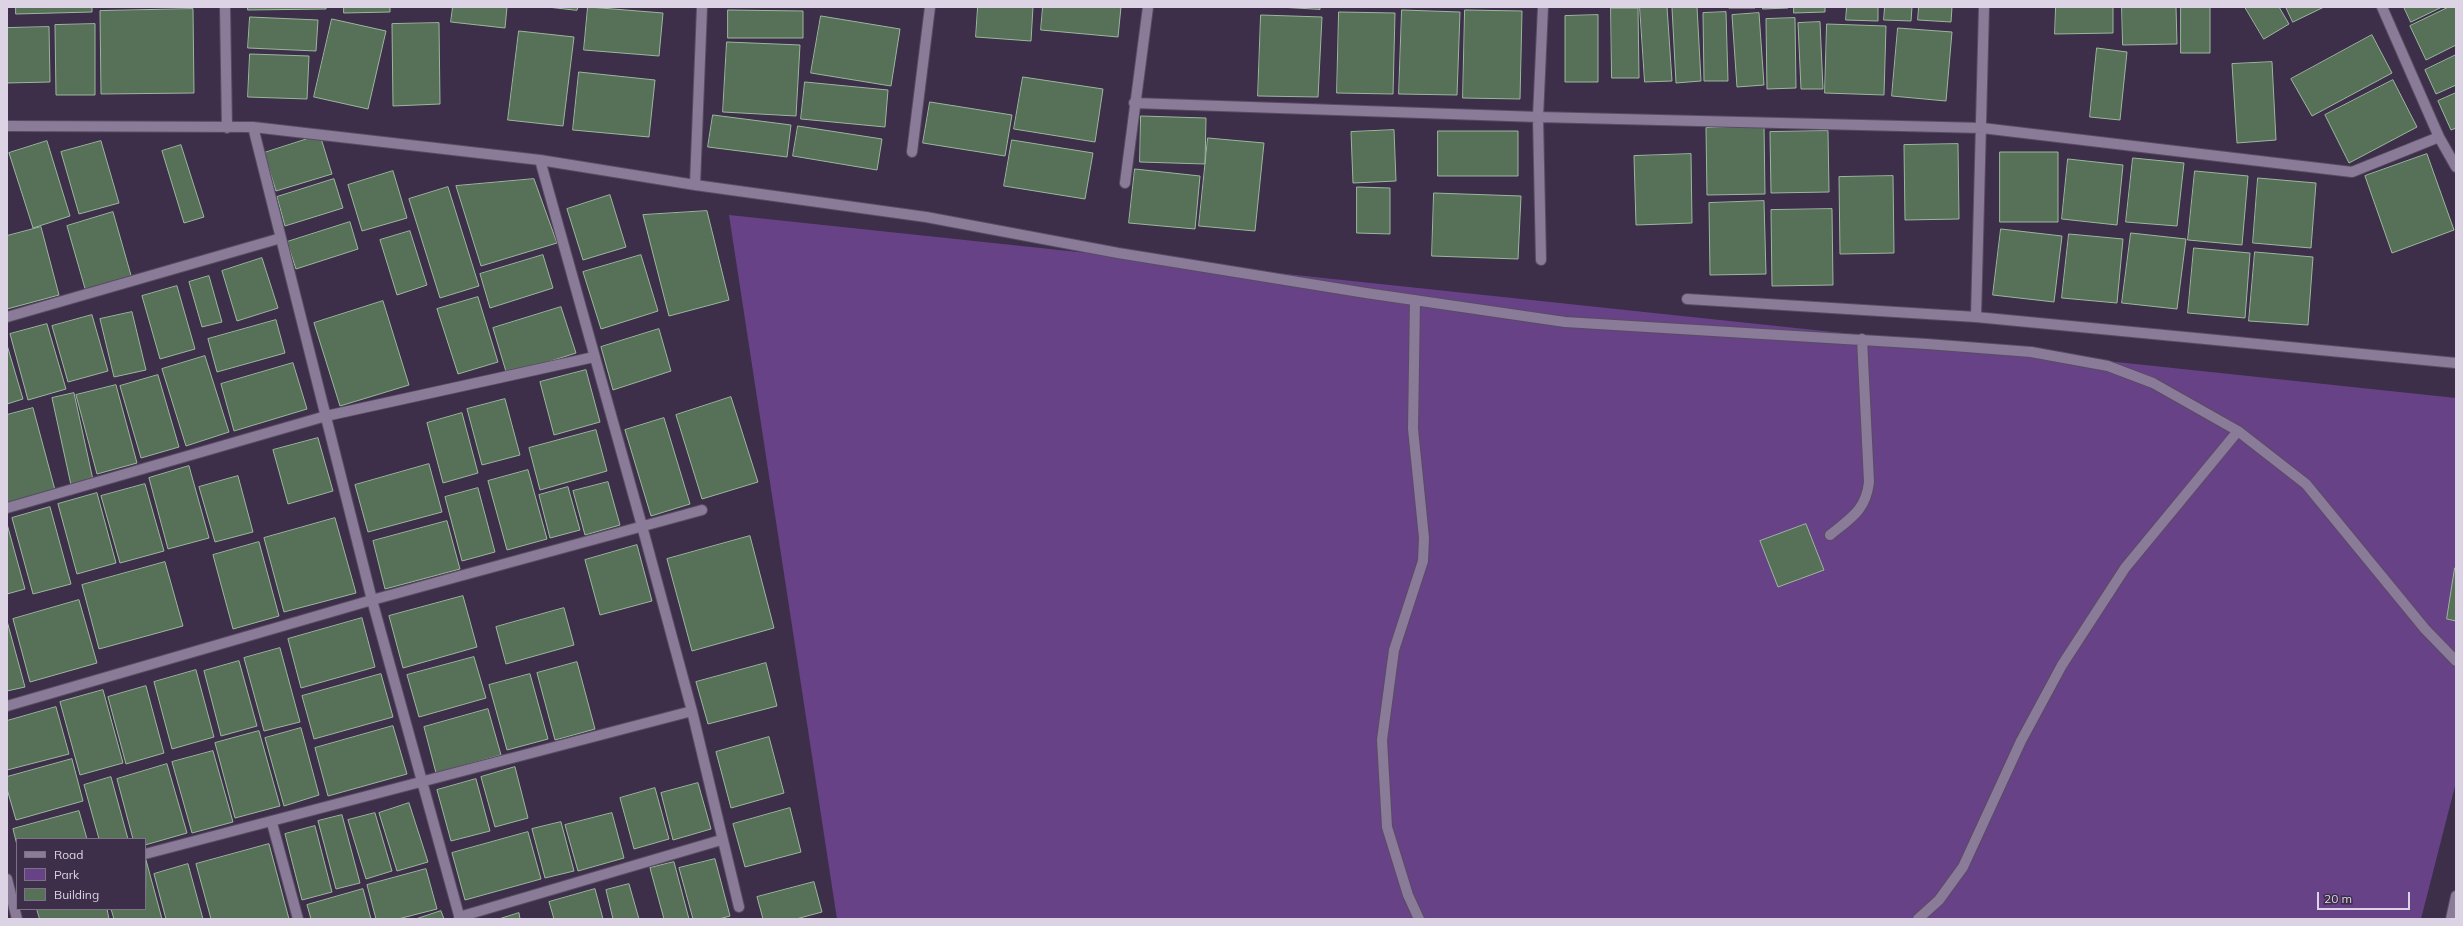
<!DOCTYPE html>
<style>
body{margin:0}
#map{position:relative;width:2463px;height:926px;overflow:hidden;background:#3d2f49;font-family:Mulish,sans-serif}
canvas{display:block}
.frame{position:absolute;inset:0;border:8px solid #dcd4e4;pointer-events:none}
.legend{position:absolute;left:16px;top:838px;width:130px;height:72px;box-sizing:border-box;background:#3d2f49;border:1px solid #7d7187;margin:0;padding:5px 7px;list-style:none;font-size:12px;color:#dcd4e4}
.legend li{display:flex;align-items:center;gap:8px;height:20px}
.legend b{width:20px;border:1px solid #7d7187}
.scale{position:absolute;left:2317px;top:892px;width:93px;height:18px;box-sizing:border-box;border:2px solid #dcd4e4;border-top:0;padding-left:5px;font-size:12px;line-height:14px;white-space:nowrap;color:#dcd4e4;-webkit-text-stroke:3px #3d2f49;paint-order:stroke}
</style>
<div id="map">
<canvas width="2463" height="926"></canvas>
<div class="frame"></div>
<ul class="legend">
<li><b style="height:5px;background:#8a7b99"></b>Road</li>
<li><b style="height:11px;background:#684287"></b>Park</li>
<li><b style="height:11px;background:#577058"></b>Building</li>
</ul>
<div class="scale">20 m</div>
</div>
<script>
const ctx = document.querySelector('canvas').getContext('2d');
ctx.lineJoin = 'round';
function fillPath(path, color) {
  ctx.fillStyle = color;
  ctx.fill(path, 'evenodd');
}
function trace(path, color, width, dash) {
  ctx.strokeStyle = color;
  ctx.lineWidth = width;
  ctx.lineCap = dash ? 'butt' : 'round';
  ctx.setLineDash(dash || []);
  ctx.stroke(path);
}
const green = new Path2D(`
 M 729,215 L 2456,398 L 2456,782 L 2421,919 L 837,919 Z`);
const building = new Path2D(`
 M 16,7 L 92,7 L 92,12 L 16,14 Z
 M 248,7 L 326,7 L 326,9 L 248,10 Z
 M 344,7 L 390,7 L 390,12 L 344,13 Z
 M 453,7 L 507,7 L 505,28 L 451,22 Z
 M 548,7 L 578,7 L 577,10 Z
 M 588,7 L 663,13 L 659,56 L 584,50 Z
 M 978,7 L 1033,7 L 1031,41 L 976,37 Z
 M 1043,7 L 1121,7 L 1118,37 L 1041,30 Z
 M 1279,7 L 1320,7 L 1320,9 Z
 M 1640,7 L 1667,7 L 1672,81 L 1645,82 Z
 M 1697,7 L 1701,81 L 1676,83 L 1672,8 Z
 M 1729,7 L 1755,7 L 1755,8 L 1729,8 Z
 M 1763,7 L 1788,7 L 1788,8 L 1763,9 Z
 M 1794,7 L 1825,7 L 1825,12 L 1794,13 Z
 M 1847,7 L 1878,7 L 1878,21 L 1846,20 Z
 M 1885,7 L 1912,7 L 1911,21 L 1884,20 Z
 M 1919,7 L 1952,7 L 1951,22 L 1918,20 Z
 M 2056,7 L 2113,7 L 2113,33 L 2055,34 Z
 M 2122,7 L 2176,7 L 2177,44 L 2123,45 Z
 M 2181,7 L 2210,7 L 2210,53 L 2181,53 Z
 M 2245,7 L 2279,7 L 2289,24 L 2264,39 Z
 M 2286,7 L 2324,7 L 2293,22 Z
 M 2404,7 L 2442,7 L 2411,22 Z
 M 2449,7 L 2456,7 L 2456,45 L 2426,60 L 2410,26 Z
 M 1611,8 L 1638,8 L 1639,78 L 1612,78 Z
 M 193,9 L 194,93 L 101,94 L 100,11 Z
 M 728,10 L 803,11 L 803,38 L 728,38 Z
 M 1402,10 L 1460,12 L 1457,95 L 1399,94 Z
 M 1465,10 L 1522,11 L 1520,99 L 1463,98 Z
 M 1339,12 L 1395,13 L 1393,94 L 1337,93 Z
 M 1726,12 L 1728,81 L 1704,81 L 1703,13 Z
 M 1759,13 L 1764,85 L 1737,87 L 1732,15 Z
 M 1261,15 L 1322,17 L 1318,97 L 1258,96 Z
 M 1598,15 L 1598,82 L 1565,82 L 1565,16 Z
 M 821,16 L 900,29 L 891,86 L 811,73 Z
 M 250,17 L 318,20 L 316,51 L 248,48 Z
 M 1795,18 L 1796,88 L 1767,89 L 1766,19 Z
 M 332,19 L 386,31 L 368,109 L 314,97 Z
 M 1820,22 L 1823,89 L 1801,89 L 1798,23 Z
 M 439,23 L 440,104 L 393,106 L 392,24 Z
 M 95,24 L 95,95 L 56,95 L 55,25 Z
 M 1827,24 L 1886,26 L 1884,95 L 1825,93 Z
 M 49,27 L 50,82 L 7,83 L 7,28 Z
 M 1898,28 L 1952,32 L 1946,101 L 1892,96 Z
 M 519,31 L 574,37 L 563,126 L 508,120 Z
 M 2372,35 L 2392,73 L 2312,116 L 2291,79 Z
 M 727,42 L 800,45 L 796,116 L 723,112 Z
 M 2097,48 L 2127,52 L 2120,120 L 2090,117 Z
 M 250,54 L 309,56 L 307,99 L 248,97 Z
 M 2456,55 L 2456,85 L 2436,94 L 2425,70 Z
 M 2272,62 L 2276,140 L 2237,143 L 2232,64 Z
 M 579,72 L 655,80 L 649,137 L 573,130 Z
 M 1023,77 L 1103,89 L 1095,142 L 1014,129 Z
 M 2393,80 L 2417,127 L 2349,163 L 2325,115 Z
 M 805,82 L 888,90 L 885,127 L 801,119 Z
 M 2456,93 L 2456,128 L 2451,130 L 2438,101 Z
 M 930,102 L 1012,115 L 1005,156 L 923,143 Z
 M 713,115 L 791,125 L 787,157 L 708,147 Z
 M 1141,116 L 1206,118 L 1205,164 L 1140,162 Z
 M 798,126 L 882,139 L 877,170 L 793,156 Z
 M 1764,126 L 1765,194 L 1707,195 L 1706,128 Z
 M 1394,130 L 1396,181 L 1353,183 L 1351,132 Z
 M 1438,131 L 1518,131 L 1518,176 L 1438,176 Z
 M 1828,131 L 1829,192 L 1771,193 L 1770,132 Z
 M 320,135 L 332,174 L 276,191 L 264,153 Z
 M 1208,138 L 1264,143 L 1255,231 L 1199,226 Z
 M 1012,140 L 1093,153 L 1085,199 L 1004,186 Z
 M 47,141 L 70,216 L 33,228 L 9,153 Z
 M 101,141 L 119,203 L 79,214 L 61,152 Z
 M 1958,144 L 1959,219 L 1905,220 L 1904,145 Z
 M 181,145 L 204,217 L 184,223 L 162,151 Z
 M 2000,152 L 2058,152 L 2058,222 L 2000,222 Z
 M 1691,154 L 1692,223 L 1636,225 L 1634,156 Z
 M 2427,154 L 2454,230 L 2392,253 L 2365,176 Z
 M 2133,158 L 2184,163 L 2177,226 L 2126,222 Z
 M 2068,159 L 2123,165 L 2117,225 L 2062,219 Z
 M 1135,169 L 1200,176 L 1195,229 L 1129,223 Z
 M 393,171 L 407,218 L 362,231 L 348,185 Z
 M 2195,171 L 2248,176 L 2242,245 L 2188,240 Z
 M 1893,176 L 1894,253 L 1840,254 L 1839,177 Z
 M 2258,178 L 2316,183 L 2311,248 L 2253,243 Z
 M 334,179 L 343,208 L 285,226 L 277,197 Z
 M 534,179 L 557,243 L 481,266 L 456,186 Z
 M 448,187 L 479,286 L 440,298 L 409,199 Z
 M 1357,187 L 1390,188 L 1390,234 L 1357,233 Z
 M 1434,193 L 1521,196 L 1518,259 L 1432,256 Z
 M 610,195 L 626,247 L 583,260 L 567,209 Z
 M 1764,201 L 1766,274 L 1710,275 L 1709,203 Z
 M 1832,209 L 1833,285 L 1772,286 L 1771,210 Z
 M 707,211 L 729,300 L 669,316 L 643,215 Z
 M 113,212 L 132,279 L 86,292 L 67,226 Z
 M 350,222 L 358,249 L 296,269 L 287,242 Z
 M 41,227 L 59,295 L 7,309 L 7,236 Z
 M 2001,229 L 2062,236 L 2054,302 L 1993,295 Z
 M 410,231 L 427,285 L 397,295 L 380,240 Z
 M 2131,233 L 2186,239 L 2177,309 L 2122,303 Z
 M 2069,234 L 2123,239 L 2117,303 L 2062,298 Z
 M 2194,248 L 2250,253 L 2245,318 L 2188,313 Z
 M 2255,252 L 2313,257 L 2308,325 L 2249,321 Z
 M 543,255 L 553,288 L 490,308 L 480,274 Z
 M 641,255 L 658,311 L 601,329 L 583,272 Z
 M 262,258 L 278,308 L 237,321 L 222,271 Z
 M 209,276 L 222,322 L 202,327 L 189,282 Z
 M 177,286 L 195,349 L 160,359 L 142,296 Z
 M 478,297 L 498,362 L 458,374 L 437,309 Z
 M 383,301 L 409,385 L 340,406 L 314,323 Z
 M 561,307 L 576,353 L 507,375 L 493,328 Z
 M 132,312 L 146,370 L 114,377 L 100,319 Z
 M 92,315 L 108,371 L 68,382 L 52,326 Z
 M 276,320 L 285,353 L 217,372 L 208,339 Z
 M 47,324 L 66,389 L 28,400 L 10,334 Z
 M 659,329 L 671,371 L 613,390 L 601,347 Z
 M 7,345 L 23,399 L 7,404 Z
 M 205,356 L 229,432 L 186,446 L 162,369 Z
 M 293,363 L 307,409 L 234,431 L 221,384 Z
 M 586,370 L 600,422 L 554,435 L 540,382 Z
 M 158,375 L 179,447 L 141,458 L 120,386 Z
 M 116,385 L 137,463 L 97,474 L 76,395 Z
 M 74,393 L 93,480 L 71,485 L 52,398 Z
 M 731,397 L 758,482 L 702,499 L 676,415 Z
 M 505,399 L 520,455 L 482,465 L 467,409 Z
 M 33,408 L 55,490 L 7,503 L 7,415 Z
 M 462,413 L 478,473 L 443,483 L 427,423 Z
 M 664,418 L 690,504 L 651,516 L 625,430 Z
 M 596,430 L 607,471 L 540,490 L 529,448 Z
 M 318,438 L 333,491 L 288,504 L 273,450 Z
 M 429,464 L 442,512 L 368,532 L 355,485 Z
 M 189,466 L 209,538 L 168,549 L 149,478 Z
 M 528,470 L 547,539 L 507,550 L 488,481 Z
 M 238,476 L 253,532 L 215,542 L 199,487 Z
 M 608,482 L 620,525 L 585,535 L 573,491 Z
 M 145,484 L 164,551 L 120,563 L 101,496 Z
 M 568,487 L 580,530 L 550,538 L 539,495 Z
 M 478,488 L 495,552 L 462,561 L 445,497 Z
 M 97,493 L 116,563 L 77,574 L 58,504 Z
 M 50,507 L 71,584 L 33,594 L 12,518 Z
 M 335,518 L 356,593 L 284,612 L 264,538 Z
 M 447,521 L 460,569 L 385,589 L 373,541 Z
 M 7,524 L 25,589 L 7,594 Z
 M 1806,524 L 1824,570 L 1778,587 L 1760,541 Z
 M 750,536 L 774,628 L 692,651 L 667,559 Z
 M 259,542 L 279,616 L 233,629 L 213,555 Z
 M 637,545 L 652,601 L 600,615 L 585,560 Z
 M 165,562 L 183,626 L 99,649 L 82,585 Z
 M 2455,568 L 2456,568 L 2456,621 L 2447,619 Z
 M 463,596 L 477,647 L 403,668 L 389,616 Z
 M 79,600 L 97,663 L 30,682 L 13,619 Z
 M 564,608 L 574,645 L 506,664 L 496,627 Z
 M 362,618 L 375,667 L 301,688 L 288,639 Z
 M 7,621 L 25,687 L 7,691 Z
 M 280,648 L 300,722 L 264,731 L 244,658 Z
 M 474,657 L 486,698 L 419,717 L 407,675 Z
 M 239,661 L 257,726 L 221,736 L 204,671 Z
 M 577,662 L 595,729 L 555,740 L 537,673 Z
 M 766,663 L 777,706 L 708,724 L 696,682 Z
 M 196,670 L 214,737 L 172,749 L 154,682 Z
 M 381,674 L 393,717 L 314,739 L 302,696 Z
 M 530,674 L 548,739 L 507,750 L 489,685 Z
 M 146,686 L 164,753 L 126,764 L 108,697 Z
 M 103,690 L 123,763 L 80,775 L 60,702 Z
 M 56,707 L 69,754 L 7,770 L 7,721 Z
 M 488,709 L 501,755 L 436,773 L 424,727 Z
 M 393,726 L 407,774 L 328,796 L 315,748 Z
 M 301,728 L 319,795 L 284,806 L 265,738 Z
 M 259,731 L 280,806 L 235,818 L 215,743 Z
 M 769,737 L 784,793 L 731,808 L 716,752 Z
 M 213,751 L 233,822 L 192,833 L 172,762 Z
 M 72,759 L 83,801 L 16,820 L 7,789 L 7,777 Z
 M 167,764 L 187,833 L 145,845 L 145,839 L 133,839 L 117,779 Z
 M 515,767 L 528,818 L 495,827 L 481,777 Z
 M 111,777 L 128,839 L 99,839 L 84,785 Z
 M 476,779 L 490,831 L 451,841 L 437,790 Z
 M 698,783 L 711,829 L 673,840 L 661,793 Z
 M 655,788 L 669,839 L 634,849 L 620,798 Z
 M 409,803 L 428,862 L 397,871 L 379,813 Z
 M 790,808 L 801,852 L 745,867 L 733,824 Z
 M 79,811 L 87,839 L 17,839 L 17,845 L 13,829 Z
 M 375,813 L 392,871 L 366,879 L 348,820 Z
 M 612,813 L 624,858 L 578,871 L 565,825 Z
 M 342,815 L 360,883 L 336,889 L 318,821 Z
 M 561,822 L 574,871 L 545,878 L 532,829 Z
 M 315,826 L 332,892 L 302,900 L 285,834 Z
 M 528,832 L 541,879 L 465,900 L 452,853 Z
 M 269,844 L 289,919 L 211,919 L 196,864 Z
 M 715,859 L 730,916 L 719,919 L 693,919 L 679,868 Z
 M 146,860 L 162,919 L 114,919 L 111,909 L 145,909 Z
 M 674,862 L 689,919 L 664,919 L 650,868 Z
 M 188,864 L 203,919 L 166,919 L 154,874 Z
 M 426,869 L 437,909 L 398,919 L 376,919 L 367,885 Z
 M 814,882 L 822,912 L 796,919 L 763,919 L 757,897 Z
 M 629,884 L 639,919 L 613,919 L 606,890 Z
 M 363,889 L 371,919 L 311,919 L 307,905 Z
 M 595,889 L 603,919 L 554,919 L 549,902 Z
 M 37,909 L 107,909 L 109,919 L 40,919 Z
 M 441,911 L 444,919 L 416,919 Z
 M 519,913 L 520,919 L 499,919 Z`);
const minor = new Path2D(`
 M 225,7 L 227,128
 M 2382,7 L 2439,137 L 2456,167
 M 1134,103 L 1538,117 L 1982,128 L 2352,172 L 2439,137
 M 7,126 L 253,127 L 540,160 L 695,185 L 926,217 L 1118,253 L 1366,293 L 1565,322 L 1927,344 L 2031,352 L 2108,366 L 2153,383 L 2238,431 L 2306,484 L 2425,629 L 2456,661
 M 253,127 L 372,600 L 460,919
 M 912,152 L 930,7
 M 540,160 L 642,526 L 692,711 L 739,907
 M 1125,183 L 1148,7
 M 695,185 L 702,7
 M 1541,260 L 1538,117 L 1543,7
 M 1687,299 L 1976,317 L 2456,363
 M 1415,300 L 1413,429 L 1424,538 L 1423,561 L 1394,650 L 1382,740 L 1387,827 L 1408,895 L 1419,919
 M 7,317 L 281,238
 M 1976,317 L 1984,7
 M 7,508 L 326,416 L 594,357
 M 1830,535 C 1851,518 1866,510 1869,482 L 1862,339
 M 7,706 L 372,600 L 702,510
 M 272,823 L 298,919
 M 145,854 L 692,711
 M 7,879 L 17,919
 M 459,917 L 721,840
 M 1918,919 L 1939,900 L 1963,867 L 2021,741 L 2062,665 L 2125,568 L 2238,431
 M 2451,919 L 2456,896`);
fillPath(green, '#684287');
fillPath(building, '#577058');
trace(building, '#9bb79d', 1);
trace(minor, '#584c62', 12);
trace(minor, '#8a7b99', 10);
</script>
